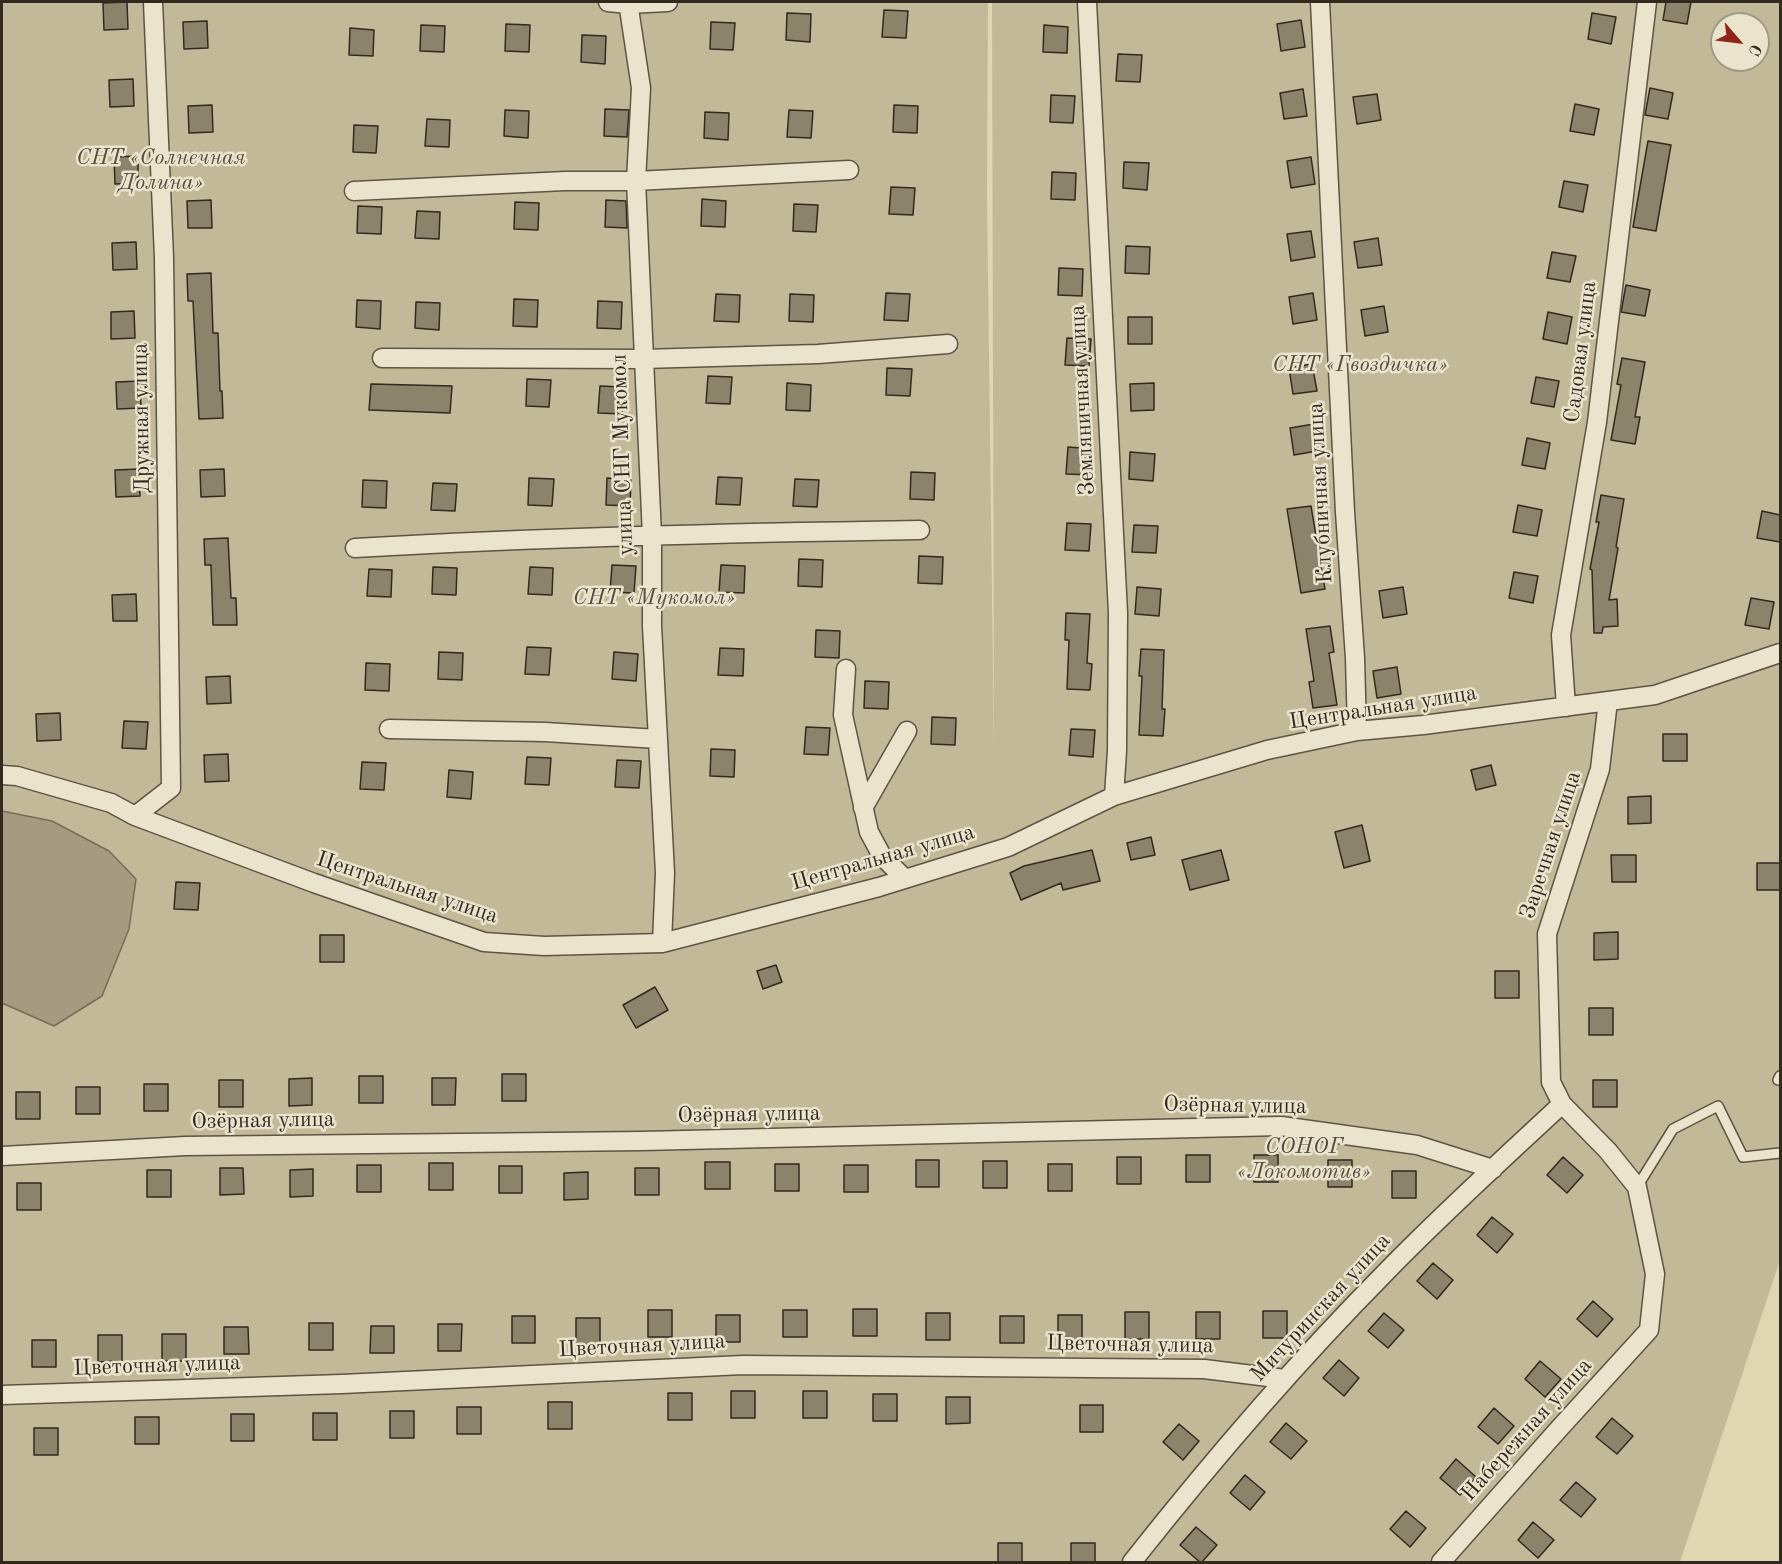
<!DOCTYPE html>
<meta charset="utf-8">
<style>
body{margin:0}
#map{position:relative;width:1782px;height:1564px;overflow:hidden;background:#dfd6b2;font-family:"Old Standard TT",serif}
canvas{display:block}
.frame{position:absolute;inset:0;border:3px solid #32291f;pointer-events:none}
.north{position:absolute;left:1710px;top:12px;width:60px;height:60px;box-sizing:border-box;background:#eae4cd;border:2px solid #a09987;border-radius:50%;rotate:118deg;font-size:16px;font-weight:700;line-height:24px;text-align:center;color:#32291f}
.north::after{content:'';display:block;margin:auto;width:21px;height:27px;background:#8f2418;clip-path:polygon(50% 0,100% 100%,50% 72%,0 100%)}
</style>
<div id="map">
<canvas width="1782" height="1564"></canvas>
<div class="frame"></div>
<div class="north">С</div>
</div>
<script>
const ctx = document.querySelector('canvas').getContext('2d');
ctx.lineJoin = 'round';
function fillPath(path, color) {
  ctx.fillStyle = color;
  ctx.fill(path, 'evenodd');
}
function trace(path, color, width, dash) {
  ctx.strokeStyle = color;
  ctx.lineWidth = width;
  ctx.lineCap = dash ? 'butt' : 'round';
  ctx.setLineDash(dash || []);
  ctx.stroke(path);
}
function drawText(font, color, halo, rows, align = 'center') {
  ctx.font = font + ' "Old Standard TT",serif';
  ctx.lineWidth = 5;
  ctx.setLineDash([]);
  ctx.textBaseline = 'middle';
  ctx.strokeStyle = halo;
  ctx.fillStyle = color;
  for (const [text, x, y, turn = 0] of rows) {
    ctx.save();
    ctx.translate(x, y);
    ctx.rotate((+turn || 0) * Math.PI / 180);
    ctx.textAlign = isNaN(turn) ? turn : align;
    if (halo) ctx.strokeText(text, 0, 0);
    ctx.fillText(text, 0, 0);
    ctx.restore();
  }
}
const green = new Path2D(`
 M 2,2 L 988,2 L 987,194 L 994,752 L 992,2 L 1780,2 L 1780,1260 L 1680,1562 L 2,1562 ZM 1722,24 L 1758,24 L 1758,60 L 1722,60 Z`);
const water = new Path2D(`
 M 2,811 L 52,821 L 109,851 L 136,879 L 129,929 L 102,996 L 54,1026 L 2,1003 Z`);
const building = new Path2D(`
 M 127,2 L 128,29 L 104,30 L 103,3 Z
 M 1666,2 L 1691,2 L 1687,24 L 1663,20 Z
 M 884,10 L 908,11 L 906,38 L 882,37 Z
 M 787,13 L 811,14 L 810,42 L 786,40 Z
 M 1592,13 L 1616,17 L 1611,44 L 1588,39 Z
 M 1301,20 L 1305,47 L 1281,51 L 1277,24 Z
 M 207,21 L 208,48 L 184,49 L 183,22 Z
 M 711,22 L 735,23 L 733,50 L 710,49 Z
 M 506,24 L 530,25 L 529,52 L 505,51 Z
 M 421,25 L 445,26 L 444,52 L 420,51 Z
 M 1044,25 L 1068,27 L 1067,53 L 1043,52 Z
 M 350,28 L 374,30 L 373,56 L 349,55 Z
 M 582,35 L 606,36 L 605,64 L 581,62 Z
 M 1118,54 L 1142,55 L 1140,82 L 1116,81 Z
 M 133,79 L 134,106 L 110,107 L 109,80 Z
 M 1650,88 L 1673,93 L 1668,119 L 1645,115 Z
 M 1303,89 L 1307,116 L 1284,119 L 1280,93 Z
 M 1377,94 L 1381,120 L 1357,124 L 1353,97 Z
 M 1051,95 L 1075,96 L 1073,123 L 1050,122 Z
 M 1575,104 L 1599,109 L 1594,135 L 1570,131 Z
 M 212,105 L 213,132 L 189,133 L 188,106 Z
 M 894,105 L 918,106 L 917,133 L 893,132 Z
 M 605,109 L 629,110 L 627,137 L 604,136 Z
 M 505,110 L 529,111 L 528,138 L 504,136 Z
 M 789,110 L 813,111 L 811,138 L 787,137 Z
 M 705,112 L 729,113 L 728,140 L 704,138 Z
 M 427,119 L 450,120 L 449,147 L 425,146 Z
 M 354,125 L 378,126 L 376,153 L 353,152 Z
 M 1648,141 L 1671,145 L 1656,231 L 1633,227 Z
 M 138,156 L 138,183 L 115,184 L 114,157 Z
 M 1311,157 L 1315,184 L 1291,188 L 1287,161 Z
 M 1124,162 L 1149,163 L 1147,190 L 1123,188 Z
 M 1052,172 L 1076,173 L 1075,200 L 1051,199 Z
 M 1564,181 L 1588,185 L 1583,212 L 1559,207 Z
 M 891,187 L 915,188 L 913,215 L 889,214 Z
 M 702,199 L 726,201 L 725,227 L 701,226 Z
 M 211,200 L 212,228 L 188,228 L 187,201 Z
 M 606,200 L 626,201 L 627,228 L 605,227 Z
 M 515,202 L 539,203 L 538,230 L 514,229 Z
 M 794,204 L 818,205 L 816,232 L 793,231 Z
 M 358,206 L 382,207 L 381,234 L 357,233 Z
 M 417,211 L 440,212 L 439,239 L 415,238 Z
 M 1311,231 L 1315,257 L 1291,261 L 1287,234 Z
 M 1378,238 L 1382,265 L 1358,268 L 1354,242 Z
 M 136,242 L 137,269 L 113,270 L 112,243 Z
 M 1126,246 L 1150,247 L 1149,274 L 1125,273 Z
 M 1552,252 L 1576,256 L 1570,282 L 1547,278 Z
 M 1059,268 L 1083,269 L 1082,296 L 1058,295 Z
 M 211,273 L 213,333 L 218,333 L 220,391 L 222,391 L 223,418 L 199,419 L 193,301 L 188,301 L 187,274 Z
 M 1626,285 L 1650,290 L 1645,316 L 1621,312 Z
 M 886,293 L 910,294 L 908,321 L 884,320 Z
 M 1313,293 L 1317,320 L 1293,324 L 1289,297 Z
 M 716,294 L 740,295 L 739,322 L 714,321 Z
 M 790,294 L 814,295 L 813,322 L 789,321 Z
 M 514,299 L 538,300 L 537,327 L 513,326 Z
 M 357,300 L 381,301 L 380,329 L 356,327 Z
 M 598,301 L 622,302 L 621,329 L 597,328 Z
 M 416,302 L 440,303 L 439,330 L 415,328 Z
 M 1384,306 L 1388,332 L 1365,336 L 1361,310 Z
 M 134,311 L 135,338 L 111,339 L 111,312 Z
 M 1548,312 L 1572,317 L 1567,344 L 1543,339 Z
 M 1128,317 L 1152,317 L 1152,344 L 1128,344 Z
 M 1067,338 L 1091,339 L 1089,366 L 1065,365 Z
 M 1622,358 L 1645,362 L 1635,417 L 1640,417 L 1635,444 L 1611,440 L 1621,385 L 1617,384 Z
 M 1312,364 L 1317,391 L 1293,394 L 1289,368 Z
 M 887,368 L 912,369 L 910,396 L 886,395 Z
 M 708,376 L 732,377 L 730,404 L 706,403 Z
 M 1536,377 L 1559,381 L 1554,407 L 1531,403 Z
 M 527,379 L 551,380 L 549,407 L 526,406 Z
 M 140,381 L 141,408 L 117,409 L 116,382 Z
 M 787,383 L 811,385 L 810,411 L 786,410 Z
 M 1154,383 L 1154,410 L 1131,411 L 1130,384 Z
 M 371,384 L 452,386 L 450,413 L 369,410 Z
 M 600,386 L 623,387 L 622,414 L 598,413 Z
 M 1314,424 L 1317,451 L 1294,455 L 1290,428 Z
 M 1527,438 L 1550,443 L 1545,469 L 1522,465 Z
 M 1068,447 L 1092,449 L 1091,475 L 1066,474 Z
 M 1130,452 L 1155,454 L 1153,481 L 1129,479 Z
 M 139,469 L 140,496 L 116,497 L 115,470 Z
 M 224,469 L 225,496 L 201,497 L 200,470 Z
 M 911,472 L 935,473 L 934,500 L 910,499 Z
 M 718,477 L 742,478 L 740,505 L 716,504 Z
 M 529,478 L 554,479 L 552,506 L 528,505 Z
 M 607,478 L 631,480 L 630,506 L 606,505 Z
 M 795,479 L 819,480 L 817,507 L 793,506 Z
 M 363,480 L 387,481 L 386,508 L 362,507 Z
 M 433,483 L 457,484 L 455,511 L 431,510 Z
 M 1601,495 L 1624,499 L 1616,547 L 1618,548 L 1609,600 L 1617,599 L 1618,626 L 1603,627 L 1602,633 L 1594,633 L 1592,570 L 1590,569 L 1599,522 L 1596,522 Z
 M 1518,505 L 1542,510 L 1537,536 L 1513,532 Z
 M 1311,506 L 1325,589 L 1301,593 L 1287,509 Z
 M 1762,511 L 1780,515 L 1780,542 L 1757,538 Z
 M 1067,523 L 1091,524 L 1089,551 L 1065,550 Z
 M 1134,525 L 1158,526 L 1156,553 L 1132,552 Z
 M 228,538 L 231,598 L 236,598 L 237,625 L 213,625 L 211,565 L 205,565 L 204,539 Z
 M 919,556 L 943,557 L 942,584 L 918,583 Z
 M 799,559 L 823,560 L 822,587 L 798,586 Z
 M 612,565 L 636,566 L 634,593 L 610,592 Z
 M 721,565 L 745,566 L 744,593 L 719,592 Z
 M 433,567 L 457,568 L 456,595 L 432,594 Z
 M 530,567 L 553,568 L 552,595 L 528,594 Z
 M 369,569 L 392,570 L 391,597 L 367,596 Z
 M 1514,572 L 1538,576 L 1533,603 L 1509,598 Z
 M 1137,587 L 1161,589 L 1159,616 L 1135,614 Z
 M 1403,587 L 1407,614 L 1383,618 L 1379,591 Z
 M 136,594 L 137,621 L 113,621 L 112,595 Z
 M 1751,598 L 1774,602 L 1769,629 L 1745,625 Z
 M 1066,613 L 1090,614 L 1087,663 L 1092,664 L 1090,690 L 1067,689 L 1069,640 L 1065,640 Z
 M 1330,626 L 1334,652 L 1329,653 L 1337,705 L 1313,708 L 1309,682 L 1314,681 L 1306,629 Z
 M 816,630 L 840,631 L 839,658 L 815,657 Z
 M 527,647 L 551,648 L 549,675 L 525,674 Z
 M 720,648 L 744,649 L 743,676 L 718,675 Z
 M 1141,649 L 1164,650 L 1162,709 L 1165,709 L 1163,736 L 1139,735 L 1142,676 L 1139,676 Z
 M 439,652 L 463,653 L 462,680 L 438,679 Z
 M 614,652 L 638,654 L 636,681 L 612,679 Z
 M 366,663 L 390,664 L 389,691 L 365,690 Z
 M 1397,667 L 1401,694 L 1377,698 L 1373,671 Z
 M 230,676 L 231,703 L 207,704 L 206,677 Z
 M 865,681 L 889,682 L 888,709 L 864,708 Z
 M 60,713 L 61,740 L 37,741 L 36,714 Z
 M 932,717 L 956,718 L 955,745 L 931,744 Z
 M 124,721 L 148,722 L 146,749 L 122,748 Z
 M 806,727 L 830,728 L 828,755 L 804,754 Z
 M 1071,729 L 1095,730 L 1093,757 L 1069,755 Z
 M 1663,734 L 1687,734 L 1687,761 L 1663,761 Z
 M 711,749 L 735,750 L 734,777 L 710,776 Z
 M 228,754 L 229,781 L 205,782 L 204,755 Z
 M 527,757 L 551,758 L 549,785 L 525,784 Z
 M 617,760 L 641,761 L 639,788 L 615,787 Z
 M 362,762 L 386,763 L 384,790 L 360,789 Z
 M 1491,765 L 1496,785 L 1476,790 L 1471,770 Z
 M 449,770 L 473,772 L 471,799 L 447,797 Z
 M 1651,796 L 1651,823 L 1628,824 L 1628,797 Z
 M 1362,825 L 1370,861 L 1344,868 L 1335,832 Z
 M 1151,837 L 1155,855 L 1131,860 L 1127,843 Z
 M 1092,850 L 1100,881 L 1063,890 L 1061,883 L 1021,900 L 1010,873 L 1024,866 Z
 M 1221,850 L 1229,880 L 1190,890 L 1182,860 Z
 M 1611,855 L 1636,855 L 1636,882 L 1612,882 Z
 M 1757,863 L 1780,863 L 1780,890 L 1757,890 Z
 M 176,882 L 200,883 L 198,910 L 174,909 Z
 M 1618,932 L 1618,959 L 1594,960 L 1594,933 Z
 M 320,935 L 344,935 L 344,962 L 320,962 Z
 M 776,965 L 782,982 L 763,989 L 757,971 Z
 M 1495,971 L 1519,971 L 1519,998 L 1495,998 Z
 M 655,987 L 668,1010 L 636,1028 L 623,1005 Z
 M 1589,1008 L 1613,1008 L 1613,1035 L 1589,1035 Z
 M 502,1074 L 526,1074 L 526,1101 L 502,1101 Z
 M 359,1076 L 383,1076 L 383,1103 L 359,1103 Z
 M 312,1078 L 312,1105 L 289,1106 L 289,1079 Z
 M 432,1078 L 456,1078 L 455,1105 L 432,1105 Z
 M 219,1080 L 243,1080 L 243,1107 L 219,1107 Z
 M 1593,1080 L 1617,1080 L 1617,1107 L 1593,1107 Z
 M 144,1084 L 168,1084 L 168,1111 L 144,1111 Z
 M 76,1087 L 100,1087 L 100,1114 L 76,1114 Z
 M 16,1092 L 40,1092 L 40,1119 L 16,1119 Z
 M 1186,1155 L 1210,1155 L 1210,1182 L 1186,1182 Z
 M 1254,1155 L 1278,1155 L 1278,1182 L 1254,1182 Z
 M 1117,1157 L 1141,1157 L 1141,1184 L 1117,1184 Z
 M 1563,1157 L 1583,1175 L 1567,1193 L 1547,1175 Z
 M 916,1160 L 939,1160 L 939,1187 L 916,1187 Z
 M 1328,1160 L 1352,1160 L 1352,1187 L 1328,1187 Z
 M 983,1161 L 1007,1161 L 1007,1188 L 983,1188 Z
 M 705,1162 L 730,1162 L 730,1189 L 705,1189 Z
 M 429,1163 L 453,1163 L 453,1190 L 429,1190 Z
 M 775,1164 L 799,1164 L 799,1191 L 775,1191 Z
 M 1048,1164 L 1072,1164 L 1072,1191 L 1048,1191 Z
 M 357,1165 L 381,1165 L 381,1192 L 357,1192 Z
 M 844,1165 L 868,1165 L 868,1192 L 844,1192 Z
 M 499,1166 L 522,1166 L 522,1193 L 499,1193 Z
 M 220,1168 L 243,1168 L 244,1194 L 220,1195 Z
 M 635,1168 L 659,1168 L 659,1195 L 635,1195 Z
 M 313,1169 L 313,1196 L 290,1197 L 290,1170 Z
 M 147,1170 L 171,1170 L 171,1197 L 147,1197 Z
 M 1392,1171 L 1416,1171 L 1416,1198 L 1392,1198 Z
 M 588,1172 L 588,1199 L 564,1200 L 564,1173 Z
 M 17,1183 L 41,1183 L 41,1210 L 17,1210 Z
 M 1492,1217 L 1513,1234 L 1497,1253 L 1477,1235 Z
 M 1433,1263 L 1453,1280 L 1437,1299 L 1417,1281 Z
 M 1593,1301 L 1613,1319 L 1597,1337 L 1577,1319 Z
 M 853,1309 L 877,1309 L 877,1336 L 853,1336 Z
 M 648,1310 L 672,1310 L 672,1337 L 648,1337 Z
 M 783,1310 L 807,1310 L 807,1337 L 783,1337 Z
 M 1263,1311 L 1287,1311 L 1287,1338 L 1263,1338 Z
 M 1125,1312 L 1149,1312 L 1149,1339 L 1125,1339 Z
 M 1196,1312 L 1220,1312 L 1220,1339 L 1196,1339 Z
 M 926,1313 L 950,1313 L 950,1340 L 926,1340 Z
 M 1384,1313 L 1404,1330 L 1388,1348 L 1368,1331 Z
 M 716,1315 L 740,1315 L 740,1342 L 716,1342 Z
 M 1058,1315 L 1082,1315 L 1082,1342 L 1058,1341 Z
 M 512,1316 L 535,1316 L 535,1343 L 512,1343 Z
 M 1000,1316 L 1024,1316 L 1024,1343 L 1000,1343 Z
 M 576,1318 L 600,1318 L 600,1345 L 576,1345 Z
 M 309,1323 L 333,1323 L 333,1350 L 309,1350 Z
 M 438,1324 L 462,1324 L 461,1351 L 438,1351 Z
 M 371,1326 L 394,1326 L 394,1353 L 370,1353 Z
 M 224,1327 L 248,1327 L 249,1354 L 224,1354 Z
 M 162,1334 L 186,1334 L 186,1361 L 162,1361 Z
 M 98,1335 L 122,1335 L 122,1361 L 98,1362 Z
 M 32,1340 L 56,1340 L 56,1367 L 32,1367 Z
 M 1339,1360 L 1359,1378 L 1344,1396 L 1323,1378 Z
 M 1540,1361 L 1561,1379 L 1545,1397 L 1525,1379 Z
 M 731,1391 L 755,1391 L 755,1418 L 731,1418 Z
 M 803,1391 L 827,1391 L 827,1418 L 803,1418 Z
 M 668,1393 L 692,1393 L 692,1420 L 668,1420 Z
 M 873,1394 L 897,1394 L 897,1421 L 873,1421 Z
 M 946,1397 L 970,1397 L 970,1423 L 946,1424 Z
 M 548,1402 L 572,1402 L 572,1429 L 548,1429 Z
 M 1080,1405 L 1103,1405 L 1103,1432 L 1080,1432 Z
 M 457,1407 L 481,1407 L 481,1434 L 457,1434 Z
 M 1494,1408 L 1514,1426 L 1498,1444 L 1478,1427 Z
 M 390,1411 L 414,1411 L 414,1438 L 390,1438 Z
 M 313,1413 L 337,1413 L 337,1440 L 313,1440 Z
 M 231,1414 L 254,1414 L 254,1441 L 231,1441 Z
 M 135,1417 L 159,1417 L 159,1444 L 135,1444 Z
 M 1612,1418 L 1633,1436 L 1617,1454 L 1596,1437 Z
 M 1286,1423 L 1307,1441 L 1291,1459 L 1270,1442 Z
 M 1179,1424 L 1199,1441 L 1183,1460 L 1163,1442 Z
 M 34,1428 L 58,1428 L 58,1455 L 34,1455 Z
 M 1456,1459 L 1476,1477 L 1460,1495 L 1440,1478 Z
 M 1245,1475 L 1265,1492 L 1250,1510 L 1230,1493 Z
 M 1576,1482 L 1596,1499 L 1581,1517 L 1560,1500 Z
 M 1406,1511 L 1426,1528 L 1410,1547 L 1390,1529 Z
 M 1533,1522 L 1554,1540 L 1538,1558 L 1518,1540 Z
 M 1196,1527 L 1217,1545 L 1201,1563 L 1180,1545 Z
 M 998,1543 L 1022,1543 L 1022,1563 L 998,1563 Z
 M 1071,1543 L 1095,1543 L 1095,1563 L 1071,1563 Z`);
const service = new Path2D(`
 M 1778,1080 L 1780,1076
 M 1637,1187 L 1673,1129 L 1718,1106 L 1743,1157 L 1780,1153`);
const minor = new Path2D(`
 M 608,2 L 628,4 L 668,2
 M 628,2 L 641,88 L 636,181 L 652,536 L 652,626 L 665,873 L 662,943
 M 1087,2 L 1118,613 L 1117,751 L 1114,796
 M 1320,2 L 1345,512 L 1355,658 L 1357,731
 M 354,191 L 565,181 L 636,181 L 849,170
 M 382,358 L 643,359 L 818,354 L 948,344
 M 355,548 C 543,537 731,533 920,530
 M 846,669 L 843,715 L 869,832 L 882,856 L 905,879
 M 1566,707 L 1561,635 L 1597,422 L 1647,2
 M 389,729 L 545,732 L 658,739
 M 2,775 L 17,776 L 111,803 L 135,816 L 314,883 L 484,942 L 544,946 L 662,943 L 879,887 L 1008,847 L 1114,796 L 1267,750 L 1357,731 L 1423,725 L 1655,695 L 1780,653
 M 863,808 L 907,731
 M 135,816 L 171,788 L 164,258 L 153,2
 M 2,1156 L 185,1146 L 642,1141 L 1281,1126 L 1417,1145 L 1493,1169
 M 2,1395 L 342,1384 L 743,1365 L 1204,1369 L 1285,1379
 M 1132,1562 C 1211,1462 1294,1365 1384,1274 C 1441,1215 1502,1160 1562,1104
 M 1441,1562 L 1557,1431 L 1649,1330 L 1655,1274 L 1637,1187 L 1608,1151 L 1562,1104 L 1551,1082 L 1547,934 L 1600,769 L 1608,701`);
const parkNames = [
 ["СНТ «Солнечная",161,158],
 ["Долина»",161,183],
 ["СНТ «Гвоздичка»",1360,365],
 ["СНТ «Мукомол»",654,598],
 ["СОНОГ",1304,1147],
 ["«Локомотив»",1304,1172]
];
const streetNames = [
 ["Садовая улица",1581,352,-83],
 ["Земляничная улица",1083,400,-93],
 ["Дружная улица",142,418,-91],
 ["улица СНГ Мукомол",623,455,-92],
 ["Клубничная улица",1321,493,-93],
 ["Центральная улица",1383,708,-9],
 ["Заречная улица",1551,845,-72],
 ["Центральная улица",883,858,-16],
 ["Центральная улица",407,888,18],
 ["Озёрная улица",1235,1106,1],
 ["Озёрная улица",749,1115,-1],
 ["Озёрная улица",263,1121,-1],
 ["Мичуринская улица",1321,1308,-47],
 ["Цветочная улица",1130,1345,1],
 ["Цветочная улица",642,1346,-3],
 ["Цветочная улица",157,1366,-2],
 ["Набережная улица",1527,1430,-48]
];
fillPath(green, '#c2b999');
fillPath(water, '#a49b80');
trace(water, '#766d59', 1.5);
fillPath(building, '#8c836b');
trace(building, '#32291f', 1.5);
trace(service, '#5d5444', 12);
trace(minor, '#5d5444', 21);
trace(service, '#eae4cd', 9);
trace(minor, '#eae4cd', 18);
drawText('italic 22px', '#564d3e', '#eae4cd', parkNames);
drawText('22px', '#32291f', '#eae4cd', streetNames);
</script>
